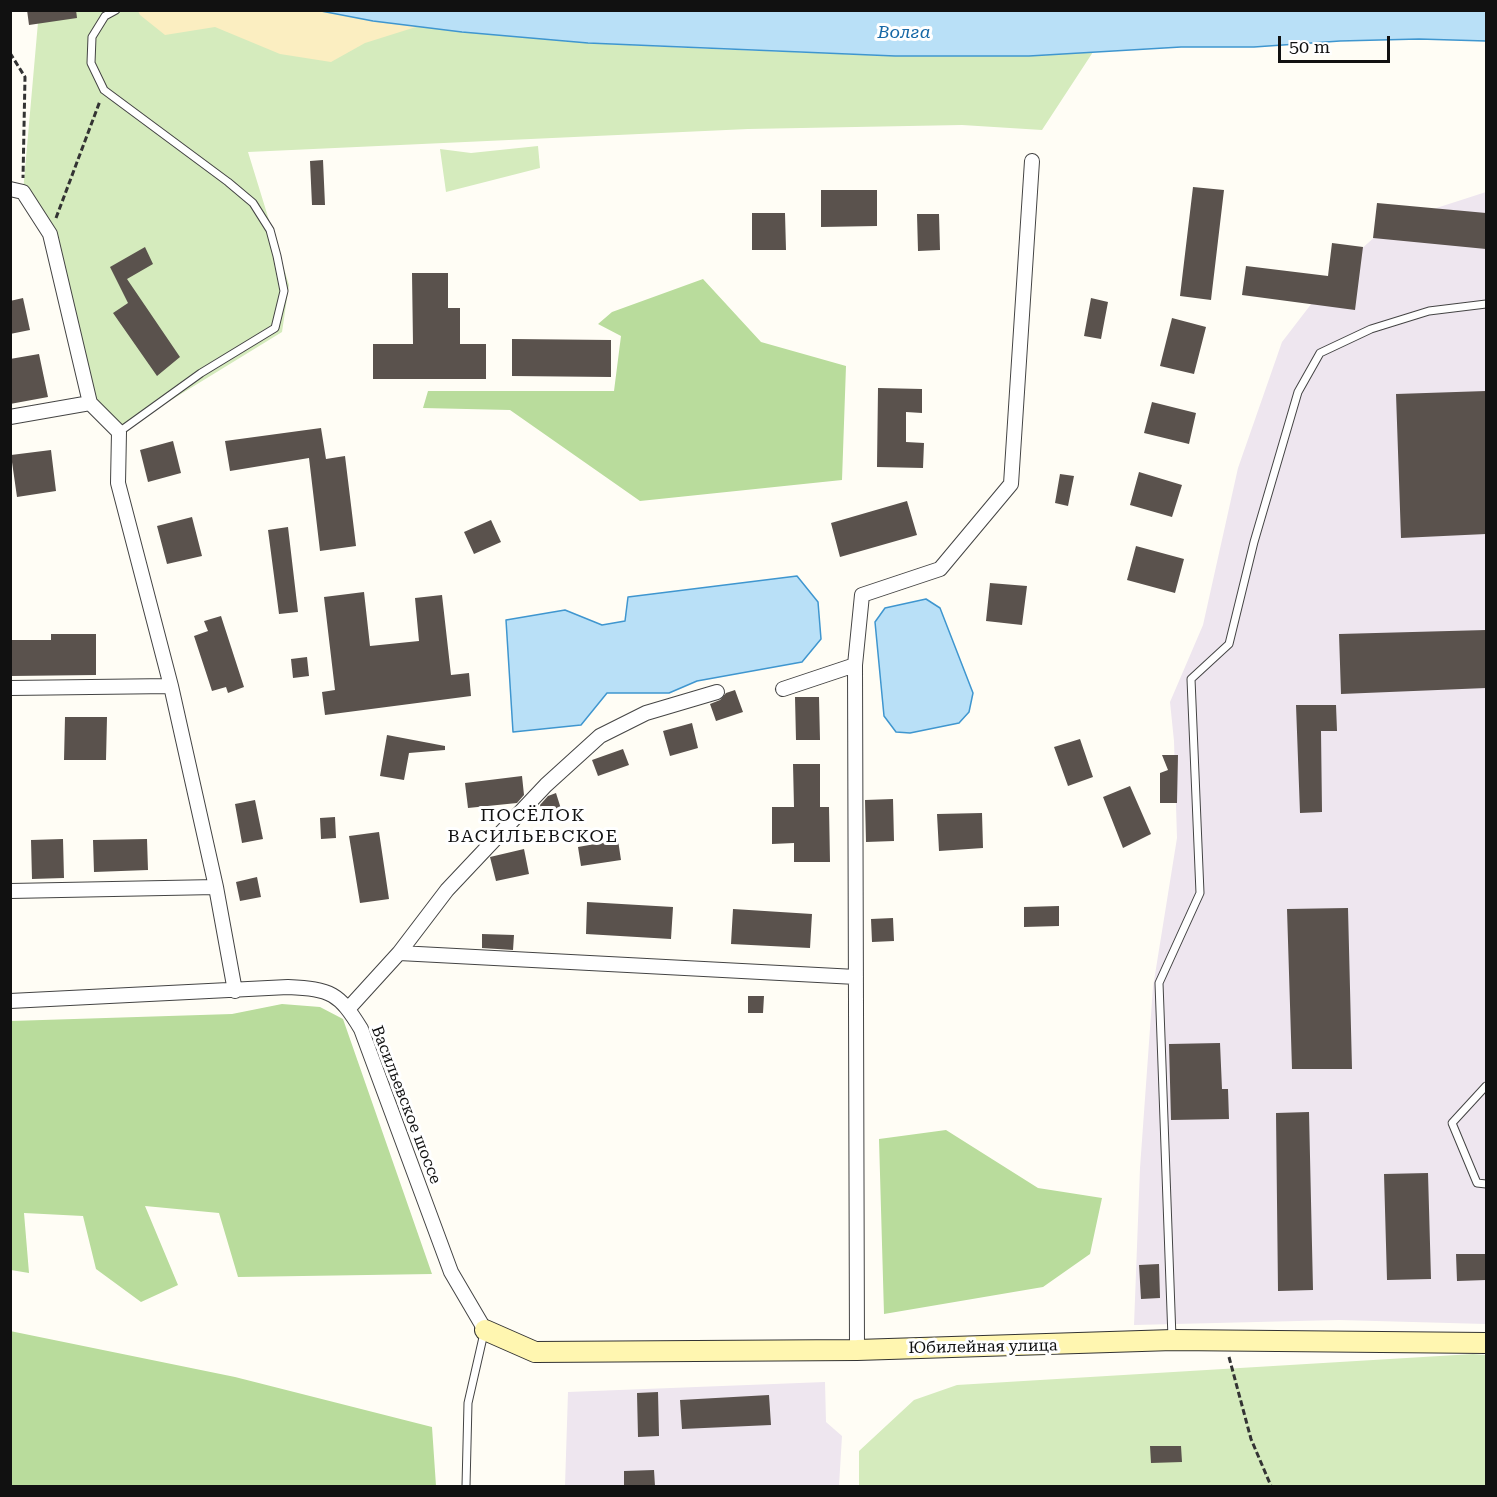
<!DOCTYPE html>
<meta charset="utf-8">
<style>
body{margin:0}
#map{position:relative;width:1497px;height:1497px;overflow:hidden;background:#fffdf5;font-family:"Roboto Serif",serif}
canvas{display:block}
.frame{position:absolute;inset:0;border:12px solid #111;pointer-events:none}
.scale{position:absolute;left:1278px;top:36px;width:112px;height:27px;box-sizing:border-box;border:3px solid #111;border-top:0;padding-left:8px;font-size:18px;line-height:21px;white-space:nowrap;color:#111;-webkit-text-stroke:4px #fff;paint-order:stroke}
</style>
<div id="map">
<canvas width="1497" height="1497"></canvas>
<div class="frame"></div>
<div class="scale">50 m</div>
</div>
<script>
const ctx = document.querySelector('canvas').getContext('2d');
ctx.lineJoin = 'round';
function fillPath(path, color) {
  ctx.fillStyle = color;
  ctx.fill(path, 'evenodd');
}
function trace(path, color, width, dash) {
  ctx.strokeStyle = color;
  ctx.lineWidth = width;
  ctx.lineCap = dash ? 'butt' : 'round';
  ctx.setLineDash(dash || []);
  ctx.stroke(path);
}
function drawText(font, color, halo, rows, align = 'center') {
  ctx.font = font + ' "Roboto Serif",serif';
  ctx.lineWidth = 6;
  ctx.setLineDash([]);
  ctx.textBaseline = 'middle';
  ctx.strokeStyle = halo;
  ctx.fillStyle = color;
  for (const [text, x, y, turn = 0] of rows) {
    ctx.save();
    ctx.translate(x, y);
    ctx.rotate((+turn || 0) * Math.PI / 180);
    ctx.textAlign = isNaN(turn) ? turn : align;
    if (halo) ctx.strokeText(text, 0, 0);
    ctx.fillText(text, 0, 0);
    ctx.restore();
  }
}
const industrial = new Path2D(`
 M 1486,192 L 1486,1324 L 1339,1320 L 1134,1325 L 1140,1168 L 1153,987 L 1177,838 L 1174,741 L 1170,702 L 1203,625 L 1238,468 L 1282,342 L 1335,273 L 1390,223 Z
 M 825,1382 L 826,1422 L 842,1436 L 839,1486 L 565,1486 L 568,1392 Z`);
const green = new Path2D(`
 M 39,11 L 321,11 L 373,21 L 462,32 L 588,43 L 712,49 L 895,56 L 1029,56 L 1093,52 L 1042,130 L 962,125 L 748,129 L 248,152 L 289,285 L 282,332 L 119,432 L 90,403 L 50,234 L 23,192 Z
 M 538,146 L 540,168 L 446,192 L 440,149 L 471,153 Z
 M 1473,1354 L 1486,1355 L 1485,1486 L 859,1486 L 859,1451 L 914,1400 L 957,1385 Z`);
const forest = new Path2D(`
 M 703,279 L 761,342 L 846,366 L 842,480 L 640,501 L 510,410 L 423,408 L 428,391 L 614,391 L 621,336 L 598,324 L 612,312 Z
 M 282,1004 L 320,1007 L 343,1019 L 432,1274 L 238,1277 L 219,1213 L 145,1206 L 178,1285 L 141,1302 L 96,1269 L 83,1216 L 24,1213 L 29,1273 L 11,1270 L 11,1021 L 232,1014 Z
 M 946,1130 L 1038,1188 L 1102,1198 L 1090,1254 L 1043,1287 L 884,1314 L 879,1139 Z
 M 10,1331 L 235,1377 L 432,1427 L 436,1486 L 11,1486 Z`);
const sand = new Path2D(`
 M 138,11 L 321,11 L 373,21 L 419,26 L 365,43 L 331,62 L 280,54 L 215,27 L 165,35 L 140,15 Z`);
const water = new Path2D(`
 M 1486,10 L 1486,41 L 1419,39 L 1340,41 L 1254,47 L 1181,47 L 1029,56 L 895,56 L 588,43 L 462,32 L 373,21 L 321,11 Z
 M 797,576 L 818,602 L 821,639 L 802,662 L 697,681 L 669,693 L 607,693 L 581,725 L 513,732 L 506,620 L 565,610 L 602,625 L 625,621 L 628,597 Z
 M 926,599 L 940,608 L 973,693 L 969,712 L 959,723 L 910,733 L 896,732 L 884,716 L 875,622 L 885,608 Z`);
const building = new Path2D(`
 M 27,10 L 76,10 L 77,18 L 29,25 Z
 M 323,160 L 325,205 L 312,205 L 310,161 Z
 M 1193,187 L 1224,190 L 1211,300 L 1180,296 Z
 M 821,190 L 877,190 L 877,226 L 821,227 Z
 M 1377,203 L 1486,213 L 1486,249 L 1373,238 Z
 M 752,213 L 785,213 L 786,250 L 752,250 Z
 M 917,214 L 939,214 L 940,250 L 918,251 Z
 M 1332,243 L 1363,247 L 1355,310 L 1242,295 L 1246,266 L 1328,276 Z
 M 145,247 L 153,264 L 127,279 L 180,357 L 157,376 L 113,313 L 128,303 L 110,267 Z
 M 412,273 L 448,273 L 448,308 L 460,308 L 460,344 L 486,344 L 486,379 L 373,379 L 373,344 L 413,344 Z
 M 23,298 L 30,330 L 10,334 L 10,301 Z
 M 1091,298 L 1108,302 L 1101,339 L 1084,336 Z
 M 1172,318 L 1206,327 L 1194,374 L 1160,366 Z
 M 512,339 L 611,340 L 611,377 L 512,376 Z
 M 39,354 L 48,397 L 10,404 L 10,359 Z
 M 878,388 L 922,389 L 922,413 L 906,412 L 906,442 L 924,443 L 923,468 L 877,467 Z
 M 1486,391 L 1486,534 L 1401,538 L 1396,394 Z
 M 1152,402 L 1196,413 L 1189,444 L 1144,433 Z
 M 321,428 L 326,459 L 345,456 L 356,546 L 320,551 L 309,458 L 230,471 L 225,441 Z
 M 173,441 L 181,473 L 148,482 L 140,450 Z
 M 51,450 L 56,491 L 17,497 L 11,455 Z
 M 1139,472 L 1182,485 L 1172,517 L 1130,505 Z
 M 1060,474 L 1074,476 L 1068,506 L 1055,503 Z
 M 907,501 L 917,535 L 840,557 L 831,523 Z
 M 192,517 L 202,556 L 167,564 L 157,526 Z
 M 491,520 L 501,542 L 474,554 L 464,532 Z
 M 288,527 L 298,612 L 279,614 L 268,530 Z
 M 1136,546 L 1184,559 L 1175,593 L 1127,580 Z
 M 990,583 L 1027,586 L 1022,625 L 986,621 Z
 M 364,592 L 370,646 L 419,641 L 415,598 L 442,595 L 451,675 L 469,673 L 471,696 L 325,715 L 322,692 L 335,690 L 324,597 Z
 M 221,616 L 244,687 L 228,693 L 226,687 L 212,691 L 194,636 L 208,631 L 204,621 Z
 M 1486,630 L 1486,688 L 1341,694 L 1339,634 Z
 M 51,634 L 96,634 L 96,675 L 11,676 L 11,640 L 51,640 Z
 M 307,657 L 309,676 L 293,678 L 291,659 Z
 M 735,690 L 743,712 L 716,721 L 710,704 L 720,700 L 726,693 Z
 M 795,697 L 819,697 L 820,740 L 796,740 Z
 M 1296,705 L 1336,705 L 1337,731 L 1321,731 L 1322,812 L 1300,813 Z
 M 65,717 L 107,717 L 106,760 L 64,760 Z
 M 692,723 L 698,748 L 670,756 L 663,731 Z
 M 387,735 L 445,746 L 445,750 L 409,753 L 404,780 L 380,776 Z
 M 1080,739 L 1093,777 L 1068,786 L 1054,747 Z
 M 623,749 L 629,765 L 598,776 L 592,760 Z
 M 1162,755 L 1178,755 L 1177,803 L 1160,803 L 1160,773 L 1168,770 Z
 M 793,764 L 820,764 L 820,807 L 829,807 L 830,862 L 794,862 L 794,843 L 772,844 L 772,807 L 794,807 Z
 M 522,776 L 524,795 L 517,803 L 468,808 L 465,783 Z
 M 1130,786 L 1151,834 L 1123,848 L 1103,797 Z
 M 556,793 L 562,812 L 543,818 L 540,805 L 548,796 Z
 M 893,799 L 894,841 L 866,842 L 865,800 Z
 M 255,800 L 263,839 L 242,843 L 235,804 Z
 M 982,813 L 983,848 L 939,851 L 937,814 Z
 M 335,817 L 336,838 L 321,839 L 320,818 Z
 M 379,832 L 389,899 L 360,903 L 349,836 Z
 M 63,839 L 64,878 L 32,879 L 31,840 Z
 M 147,839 L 148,870 L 94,872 L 93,840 Z
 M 618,840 L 621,860 L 581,866 L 578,847 Z
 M 524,849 L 529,874 L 496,881 L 490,857 Z
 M 257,877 L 261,897 L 240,901 L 236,882 Z
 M 587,902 L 673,907 L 671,939 L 586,934 Z
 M 1059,906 L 1059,926 L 1024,927 L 1024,907 Z
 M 1348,908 L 1352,1069 L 1292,1069 L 1287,909 Z
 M 733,909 L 812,914 L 810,948 L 731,944 Z
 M 893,918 L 894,941 L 872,942 L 871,919 Z
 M 482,934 L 514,935 L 513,950 L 482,948 Z
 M 748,996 L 764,996 L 763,1013 L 748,1013 Z
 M 1220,1043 L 1222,1089 L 1228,1089 L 1229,1119 L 1171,1120 L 1169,1044 Z
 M 1309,1112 L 1313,1290 L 1278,1291 L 1276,1113 Z
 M 1428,1173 L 1431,1279 L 1387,1280 L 1384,1174 Z
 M 1456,1254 L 1486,1254 L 1486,1280 L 1457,1281 Z
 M 1159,1264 L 1160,1298 L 1141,1299 L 1139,1265 Z
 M 658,1392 L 659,1436 L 638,1437 L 637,1393 Z
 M 769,1395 L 771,1425 L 682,1429 L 680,1400 Z
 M 1150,1446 L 1181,1446 L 1182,1462 L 1151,1463 Z
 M 654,1470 L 655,1486 L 624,1486 L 624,1471 Z`);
const path = new Path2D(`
 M 10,53 L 25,77 L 23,178
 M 56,218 L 100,101
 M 1229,1357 L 1251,1439 L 1271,1486`);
const lane = new Path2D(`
 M 116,10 L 105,16 L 92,37 L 91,63 L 104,90 L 228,182 L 253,203 L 270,230 L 277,256 L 284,291 L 275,328 L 201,373 L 119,432
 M 1486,1086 L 1452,1123 L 1477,1183 L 1486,1184
 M 1172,1338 L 1159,983 L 1200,893 L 1191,679 L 1229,644 L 1254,542 L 1298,392 L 1320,353 L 1371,329 L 1429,311 L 1486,304
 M 466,1486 L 468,1403 L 484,1333`);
const street = new Path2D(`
 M 10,189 L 23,192 L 50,234 L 90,403 L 119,432 L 118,483 L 171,686 L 216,887 L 235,991
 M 10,417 L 90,403
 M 10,688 L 171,686
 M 783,689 L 855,665
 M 10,891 L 216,887
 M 399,953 L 856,977
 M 10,1001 L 288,987 C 331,989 339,993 361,1029 L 451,1272 L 485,1330
 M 348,1009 L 399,953 L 447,890 L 546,785 L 600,736 L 646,713 L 717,692
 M 857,1350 L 855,665 L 862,595 L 940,569 L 1011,484 L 1032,161`);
const secondary = new Path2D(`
 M 485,1330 L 535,1352 L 857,1350 L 1173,1340 L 1486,1343`);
const streetNames = [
 ["Васильевское шоссе",406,1105,69],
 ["Юбилейная улица",983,1347,-1]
];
const waterNames = [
 ["Волга",904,33]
];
const neighbourhoodNames = [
 ["ПОСЁЛОК",533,816],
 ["ВАСИЛЬЕВСКОЕ",533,837]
];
fillPath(industrial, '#eee6ef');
fillPath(green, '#d5ebbd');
fillPath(forest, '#b9dc9c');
fillPath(sand, '#fbeec1');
fillPath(water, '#b9e0f7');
trace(water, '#3f96cf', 1.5);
fillPath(building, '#5a524d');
trace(lane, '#444', 9);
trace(street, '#444', 16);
trace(secondary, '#333', 22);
trace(path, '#333', 3, [6, 3]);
trace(lane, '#fff', 7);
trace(street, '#fff', 14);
trace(secondary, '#fff6b0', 20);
drawText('16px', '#111', '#fff', streetNames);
drawText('italic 18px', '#1768a6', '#fff', waterNames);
ctx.letterSpacing = '1.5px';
drawText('18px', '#111', '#fff', neighbourhoodNames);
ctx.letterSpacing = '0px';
</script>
